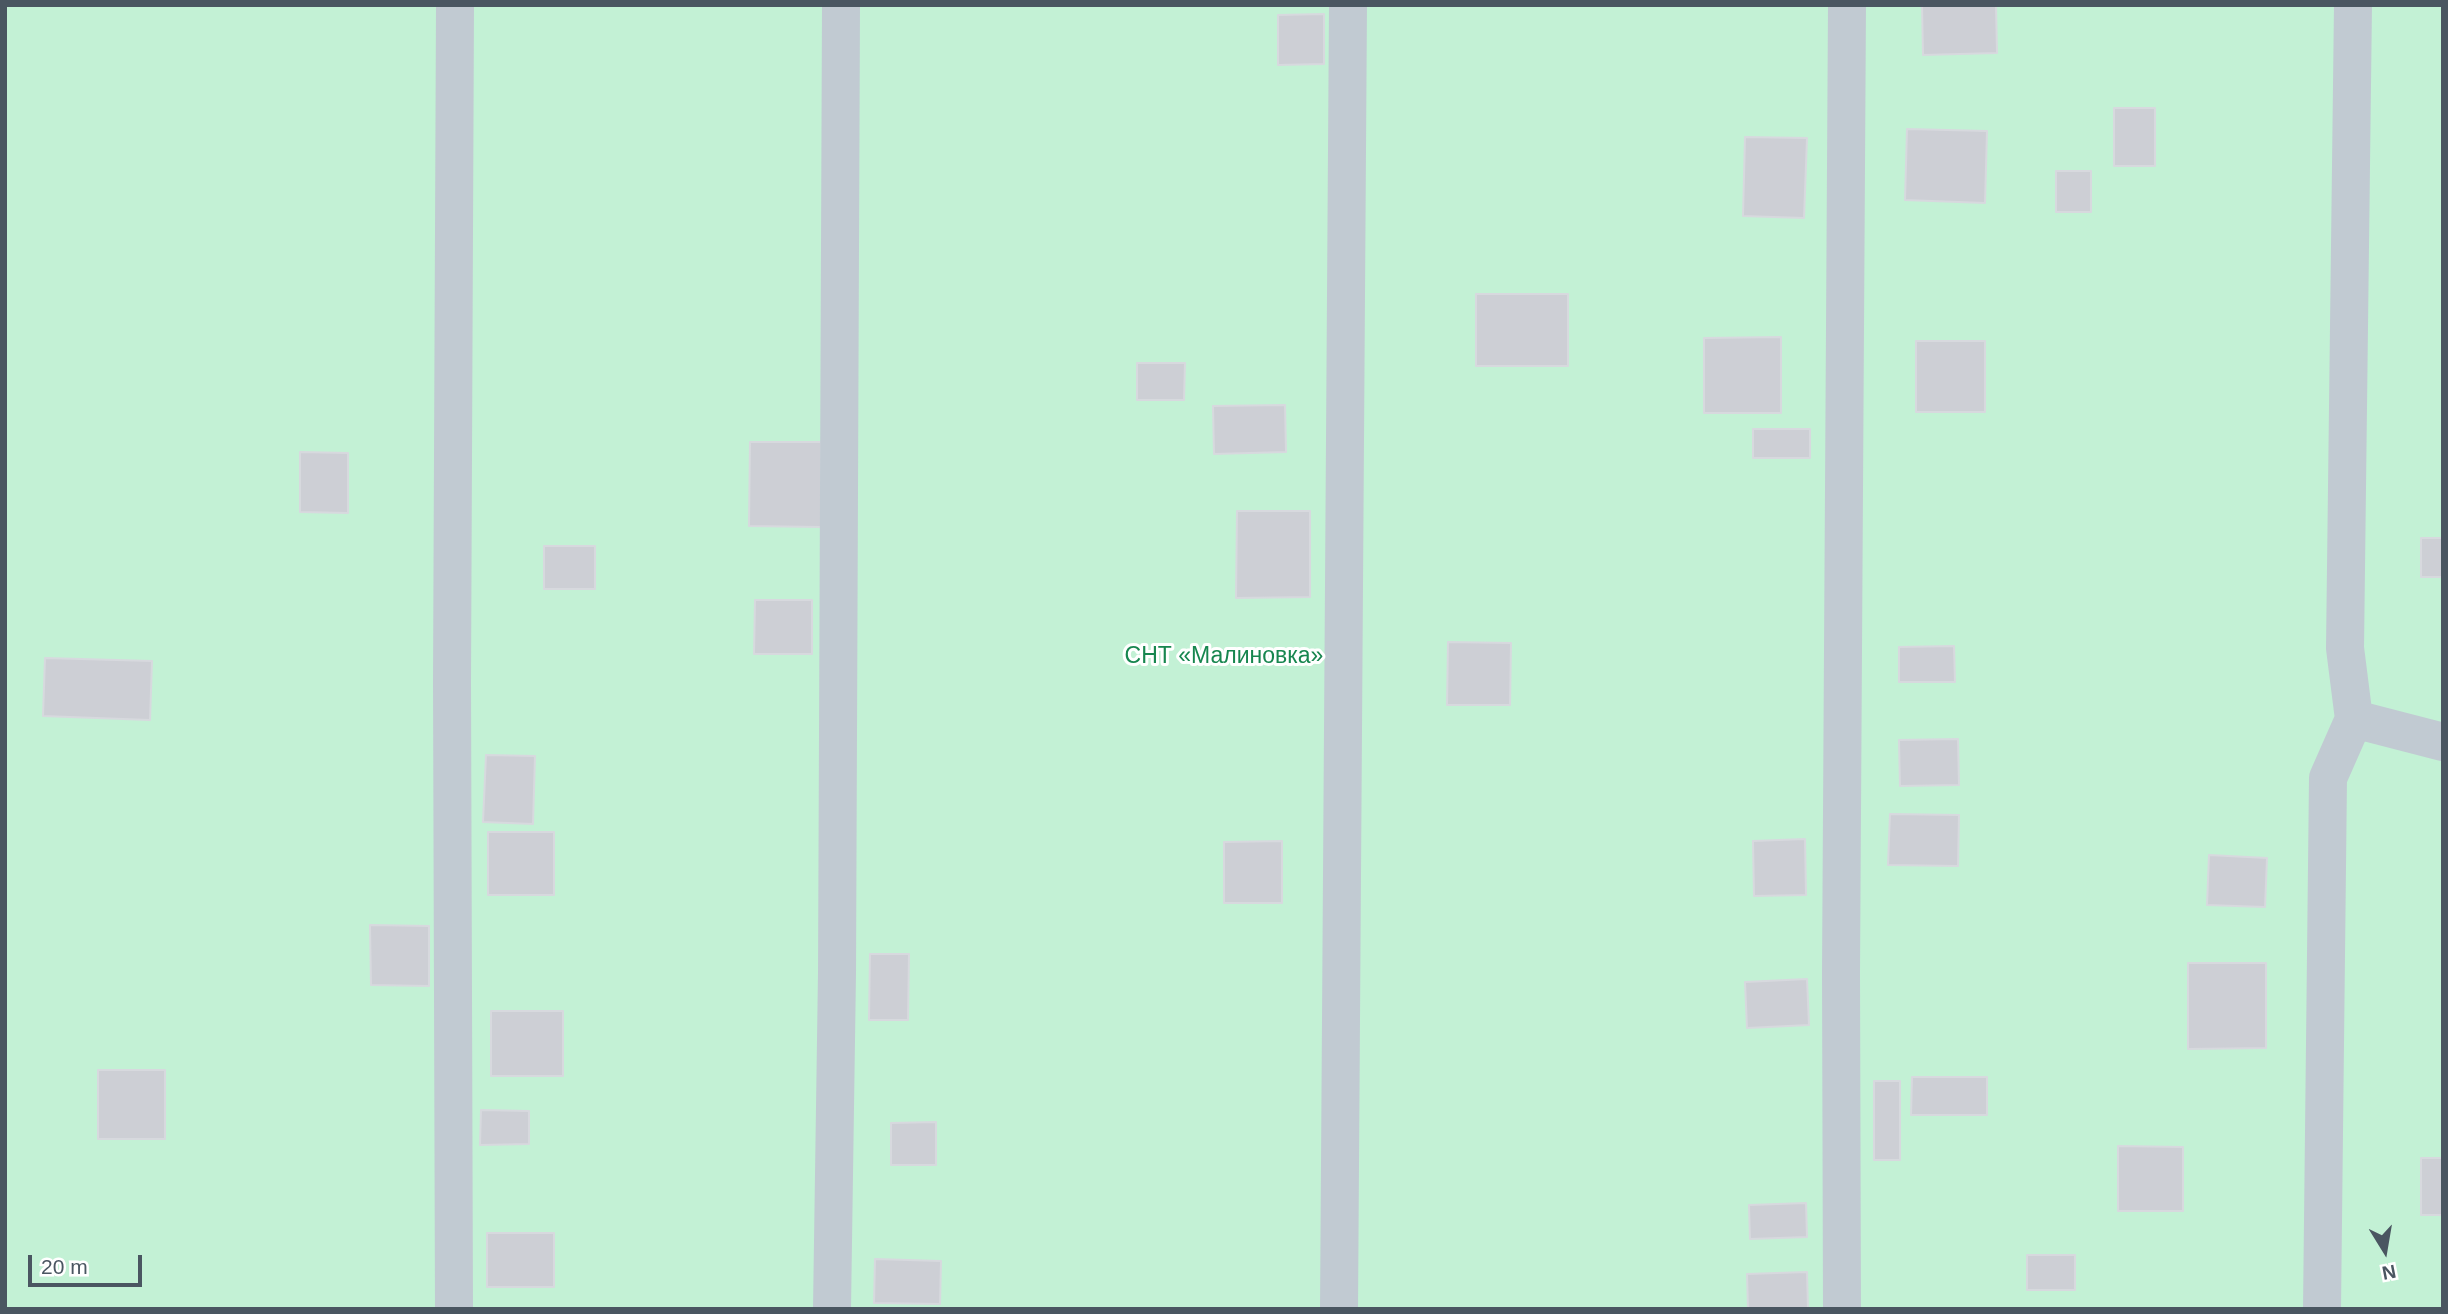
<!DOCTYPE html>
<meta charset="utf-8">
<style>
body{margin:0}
#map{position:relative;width:2448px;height:1314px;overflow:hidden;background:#f5f3f3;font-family:Arial,sans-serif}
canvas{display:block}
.frame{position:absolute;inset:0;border:7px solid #4a5661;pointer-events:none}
.north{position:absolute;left:2350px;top:1216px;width:70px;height:70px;-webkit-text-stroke:5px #fff;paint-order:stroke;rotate:169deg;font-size:19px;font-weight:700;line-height:28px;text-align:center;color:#4a5661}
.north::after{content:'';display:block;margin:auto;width:24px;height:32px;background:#4a5661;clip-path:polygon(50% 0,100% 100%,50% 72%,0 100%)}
.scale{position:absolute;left:28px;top:1255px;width:114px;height:32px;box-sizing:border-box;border:4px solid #4a5661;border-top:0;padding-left:9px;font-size:21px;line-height:24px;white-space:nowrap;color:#4a5661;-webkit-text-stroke:5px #fff;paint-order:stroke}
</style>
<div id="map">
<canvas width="2448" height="1314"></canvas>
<div class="frame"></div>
<div class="north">N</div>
<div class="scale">20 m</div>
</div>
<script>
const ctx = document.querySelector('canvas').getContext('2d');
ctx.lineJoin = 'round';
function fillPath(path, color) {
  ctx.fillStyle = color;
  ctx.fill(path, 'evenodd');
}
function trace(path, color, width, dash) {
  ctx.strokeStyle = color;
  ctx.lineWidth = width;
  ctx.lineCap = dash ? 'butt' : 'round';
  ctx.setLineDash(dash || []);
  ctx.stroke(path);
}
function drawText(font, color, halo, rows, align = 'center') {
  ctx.font = font + ' Arial,sans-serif';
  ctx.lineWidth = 6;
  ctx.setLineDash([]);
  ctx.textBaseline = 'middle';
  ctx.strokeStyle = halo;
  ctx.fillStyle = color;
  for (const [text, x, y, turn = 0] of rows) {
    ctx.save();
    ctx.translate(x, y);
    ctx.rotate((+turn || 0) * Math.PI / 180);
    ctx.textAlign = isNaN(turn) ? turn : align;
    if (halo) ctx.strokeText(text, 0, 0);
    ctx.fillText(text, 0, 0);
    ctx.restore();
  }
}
const green = new Path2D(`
 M 5,5 L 2443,5 L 2443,1309 L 5,1309 Z`);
const building = new Path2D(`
 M 1922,5 L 1996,5 L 1997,53 L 1923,55 Z
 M 1324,14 L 1324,64 L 1278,65 L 1278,15 Z
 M 2114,108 L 2155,108 L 2155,166 L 2114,166 Z
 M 1907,129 L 1987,131 L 1985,203 L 1905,200 Z
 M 1745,137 L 1807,138 L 1804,218 L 1743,216 Z
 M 2056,171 L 2091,171 L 2091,212 L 2056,212 Z
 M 1476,294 L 1568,294 L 1568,366 L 1476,366 Z
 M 1781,337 L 1781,413 L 1704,413 L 1704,338 Z
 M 1916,341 L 1985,341 L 1985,412 L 1916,412 Z
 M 1137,363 L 1185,363 L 1184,400 L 1137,400 Z
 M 1285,405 L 1286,452 L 1214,454 L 1213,406 Z
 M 1753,429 L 1810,429 L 1810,458 L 1753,458 Z
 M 750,442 L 821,442 L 821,527 L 749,526 Z
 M 300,452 L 348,453 L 348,513 L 300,512 Z
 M 1237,511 L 1310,511 L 1310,597 L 1236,598 Z
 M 2421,538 L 2443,538 L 2443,577 L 2421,577 Z
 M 544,546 L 595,546 L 595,589 L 544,589 Z
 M 755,600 L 812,600 L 812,654 L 754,654 Z
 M 1448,642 L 1511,643 L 1510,705 L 1447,705 Z
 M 1954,646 L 1955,682 L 1899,682 L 1899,647 Z
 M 45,658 L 152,661 L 150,720 L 43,716 Z
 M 1958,739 L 1959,785 L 1900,786 L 1899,740 Z
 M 486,755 L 535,756 L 533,824 L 483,822 Z
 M 1890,814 L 1959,815 L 1958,866 L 1888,865 Z
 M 488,832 L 554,832 L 554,895 L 488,895 Z
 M 1805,839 L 1806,895 L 1754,896 L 1753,841 Z
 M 1282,841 L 1282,903 L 1224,903 L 1224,842 Z
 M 2209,855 L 2267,858 L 2265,907 L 2207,905 Z
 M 370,925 L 429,926 L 429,986 L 371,985 Z
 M 870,954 L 909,954 L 908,1020 L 869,1020 Z
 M 2188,963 L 2266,963 L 2266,1048 L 2188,1049 Z
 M 1807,979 L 1809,1025 L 1747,1028 L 1745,982 Z
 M 491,1011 L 563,1011 L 563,1076 L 491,1076 Z
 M 98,1070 L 165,1070 L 165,1139 L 98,1139 Z
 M 1912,1077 L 1987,1077 L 1987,1115 L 1911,1115 Z
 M 1874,1081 L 1900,1081 L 1900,1160 L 1874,1160 Z
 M 481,1110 L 529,1111 L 529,1144 L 480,1145 Z
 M 936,1122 L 936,1165 L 891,1165 L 891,1123 Z
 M 2118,1146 L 2183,1147 L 2183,1211 L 2118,1211 Z
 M 2421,1158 L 2443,1158 L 2443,1215 L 2421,1215 Z
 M 1806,1203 L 1807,1237 L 1750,1239 L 1749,1205 Z
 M 487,1233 L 554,1233 L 554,1287 L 487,1287 Z
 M 2027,1255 L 2075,1255 L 2075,1290 L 2027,1290 Z
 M 875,1259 L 941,1261 L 940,1304 L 874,1303 Z
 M 1807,1272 L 1808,1309 L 1748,1309 L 1747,1274 Z`);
const minor = new Path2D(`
 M 2353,5 L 2345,648 L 2354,719 L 2443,742
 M 454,1309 L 452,681 L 455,5
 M 832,1309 L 837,973 L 841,5
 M 1339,1309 L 1348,5
 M 1842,1309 L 1841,973 L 1847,5
 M 2322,1309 L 2328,778 L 2354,719`);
const parkNames = [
 ["СНТ «Малиновка»",1224,657]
];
fillPath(green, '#c3f1d5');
fillPath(building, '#cdcfd5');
trace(building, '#d7d9de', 2);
trace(minor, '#c1cad2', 38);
drawText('23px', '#17864f', '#fff', parkNames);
</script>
